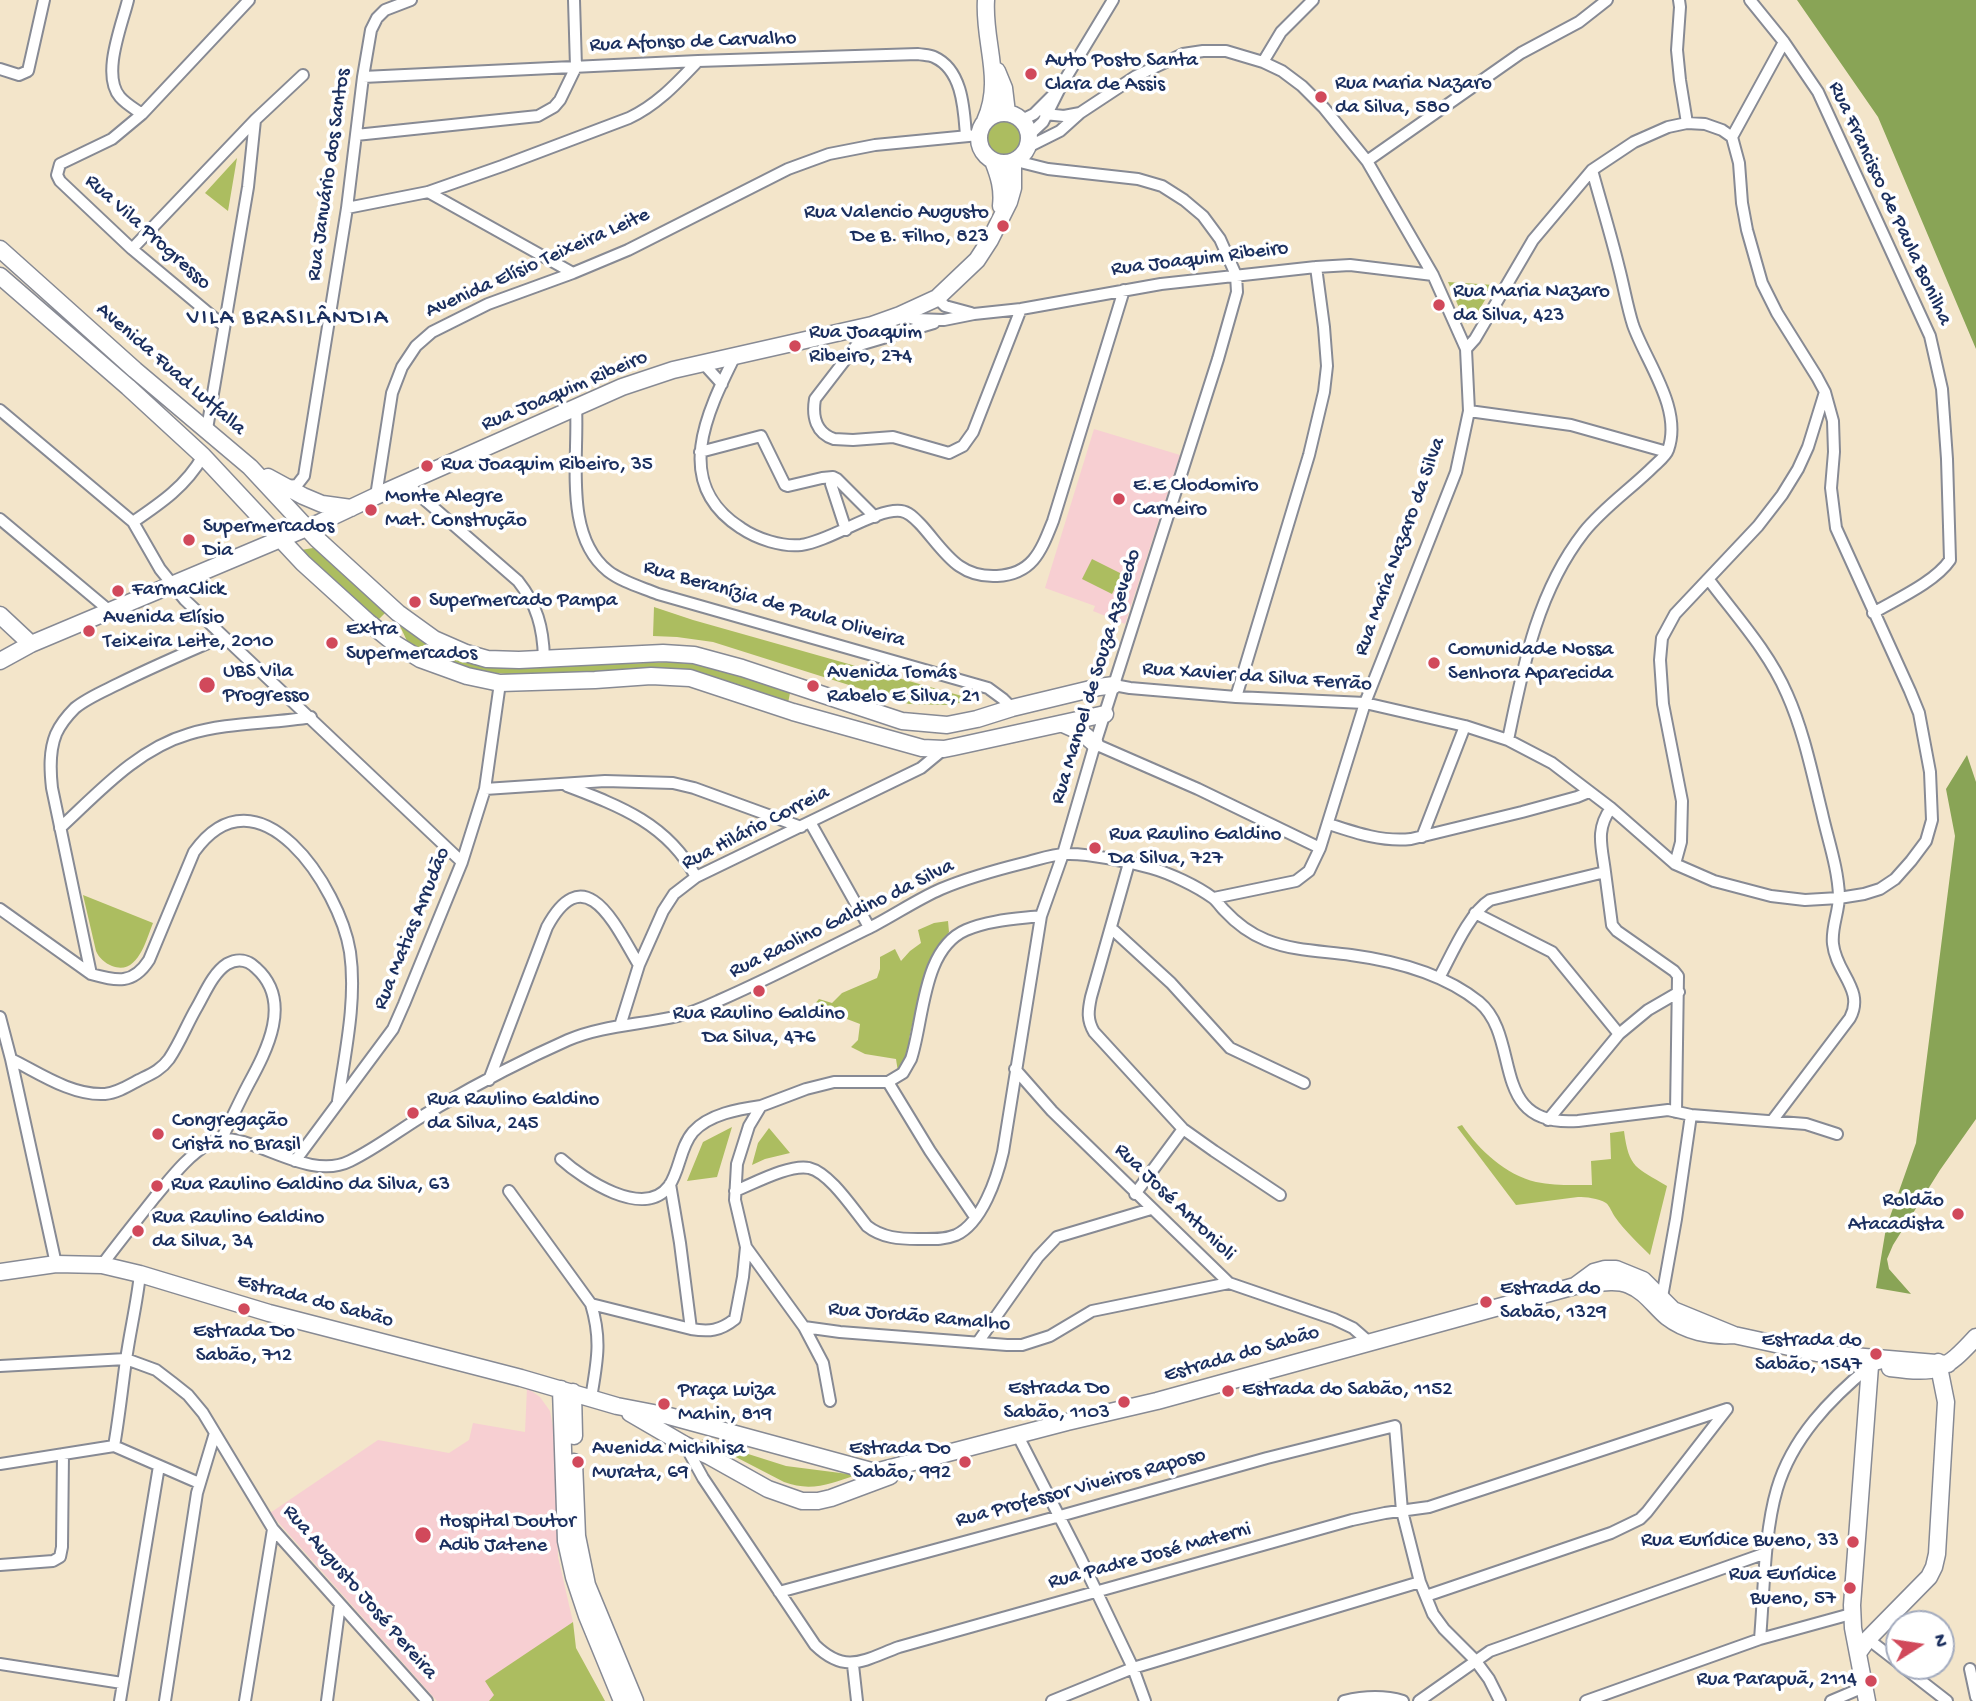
<!DOCTYPE html>
<meta charset="utf-8">
<style>
body{margin:0}
#map{position:relative;width:1976px;height:1701px;overflow:hidden;background:#f3e5ca;font-family:"Gochi Hand",sans-serif}
canvas{display:block}
.north{position:absolute;left:1885px;top:1610px;width:70px;height:70px;box-sizing:border-box;background:#fff;border:2px solid #a4acbf;border-radius:50%;rotate:78deg;font-size:19px;font-weight:700;line-height:28px;text-align:center;color:#1b2f5e}
.north::after{content:'';display:block;margin:auto;width:24px;height:32px;background:#d1495b;clip-path:polygon(50% 0,100% 100%,50% 72%,0 100%)}
</style>
<div id="map">
<canvas width="1976" height="1701"></canvas>
<div class="north">N</div>
</div>
<script>
const ctx = document.querySelector('canvas').getContext('2d');
ctx.lineJoin = 'round';
function fillPath(path, color) {
  ctx.fillStyle = color;
  ctx.fill(path, 'evenodd');
}
function trace(path, color, width, dash) {
  ctx.strokeStyle = color;
  ctx.lineWidth = width;
  ctx.lineCap = dash ? 'butt' : 'round';
  ctx.setLineDash(dash || []);
  ctx.stroke(path);
}
function drawText(font, color, halo, rows, align = 'center') {
  ctx.font = font + ' "Gochi Hand",sans-serif';
  ctx.lineWidth = 7;
  ctx.setLineDash([]);
  ctx.textBaseline = 'middle';
  ctx.strokeStyle = halo;
  ctx.fillStyle = color;
  for (const [text, x, y, turn = 0] of rows) {
    ctx.save();
    ctx.translate(x, y);
    ctx.rotate((+turn || 0) * Math.PI / 180);
    ctx.textAlign = isNaN(turn) ? turn : align;
    if (halo) ctx.strokeText(text, 0, 0);
    ctx.fillText(text, 0, 0);
    ctx.restore();
  }
}
const built = new Path2D(`
 M 1094,429 L 1180,455 L 1125,624 L 1093,611 L 1095,606 L 1045,588 Z
 M 527,1388 L 540,1397 L 550,1411 L 555,1438 L 558,1557 L 573,1622 L 486,1681 L 495,1695 L 489,1701 L 437,1701 L 270,1513 L 378,1440 L 449,1453 L 469,1440 L 473,1423 L 525,1432 Z`);
const green = new Path2D(`
 M984 138a21 21 0 1 1 42 0a21 21 0 1 1-42 0Z
 M 237,158 L 228,211 L 205,193 Z
 M 1448,282 L 1494,285 L 1479,310 L 1466,324 Z
 M 313,548 L 330,559 L 387,611 L 378,620 C 352,598 325,575 301,550 Z
 M 1092,559 L 1122,574 L 1112,594 L 1082,579 Z
 M 654,607 L 693,620 L 976,700 L 947,705 L 909,704 L 713,642 L 677,637 L 653,636 Z
 M 400,626 L 447,653 L 466,661 L 622,664 L 671,662 L 703,665 L 769,684 L 790,693 L 788,703 L 740,686 L 707,676 L 591,673 L 517,675 L 486,672 L 451,663 L 423,653 L 407,641 Z
 M 83,895 L 153,923 C 146,940 138,976 112,966 C 105,963 99,958 96,951 Z
 M 948,921 L 949,932 L 930,962 L 914,1017 L 909,1039 L 909,1052 L 898,1072 L 896,1059 L 865,1054 L 851,1047 L 858,1040 L 860,1024 L 813,1006 L 819,999 L 832,1003 L 842,993 L 877,978 L 880,969 L 880,957 L 895,949 L 901,961 L 910,951 L 921,943 L 918,930 L 934,923 Z
 M 1462,1125 C 1479,1150 1506,1175 1536,1182 C 1554,1186 1574,1185 1592,1185 L 1591,1161 L 1611,1159 L 1610,1133 L 1624,1131 C 1629,1169 1636,1167 1667,1186 L 1650,1255 C 1638,1243 1625,1231 1615,1217 C 1612,1213 1610,1206 1606,1203 C 1598,1198 1586,1197 1578,1197 L 1516,1205 L 1457,1127 Z
 M 732,1127 L 717,1177 L 687,1181 L 703,1142 Z
 M 769,1128 L 790,1153 L 765,1159 L 752,1165 L 758,1143 Z
 M 701,1439 L 786,1466 L 856,1475 C 831,1484 810,1492 784,1482 Z
 M 573,1622 L 576,1648 L 605,1701 L 489,1701 L 494,1695 L 485,1681 Z`);
const forest = new Path2D(`
 M 1797,0 L 1976,0 L 1976,349 L 1878,117 Z
 M 1967,755 L 1976,782 L 1976,1119 L 1940,1170 L 1893,1245 L 1887,1259 L 1889,1269 L 1911,1294 L 1876,1288 L 1886,1228 L 1916,1143 L 1955,836 L 1946,789 Z`);
const street = new Path2D(`
 M 128,0 C 122,25 101,75 120,97 C 126,104 135,109 142,114
 M 1679,0 L 1680,7 L 1677,50 L 1680,80 L 1687,123
 M 1750,0 L 1784,42 L 1818,92 L 1930,336 L 1942,389 L 1947,459 L 1950,560 C 1935,582 1897,599 1873,613
 M 1263,62 L 1281,32 L 1313,0
 M 0,69 L 19,75 L 28,71 L 44,0
 M 363,77 L 698,61 L 918,54 C 923,55 930,55 934,57 C 963,70 964,110 966,136
 M 1045,114 L 1064,116 L 1080,113
 M 1022,120 L 1034,114 L 1055,93
 M 356,135 L 538,116 L 554,107 L 560,100 L 576,67 L 574,0
 M 1029,135 L 1043,122 L 1061,86 L 1113,0
 M 1028,147 L 1060,131 L 1080,113 L 1136,76 L 1183,54 L 1203,51 L 1226,51 L 1263,62 L 1282,71 L 1302,86 L 1324,108 L 1367,161 L 1433,275 L 1466,349 L 1469,411 L 1456,472 L 1365,703 L 1320,848 L 1309,871 L 1296,881 L 1214,898
 M 1367,161 L 1521,53 L 1579,22 L 1607,0
 M 428,192 L 573,273
 M 347,208 L 428,192 L 502,166 L 629,118 C 657,105 677,83 698,61
 M 132,249 L 255,120 L 303,75
 M 937,298 L 945,306 L 971,313
 M 900,315 L 914,319 L 944,320 L 974,314 L 1021,309 L 1161,284 L 1316,267 L 1350,265 L 1433,275
 M 872,325 L 815,399 C 812,417 816,433 834,439 L 853,440 L 893,437 L 949,453 L 963,446 L 973,432 L 1021,309
 M 224,326 L 132,249 L 60,181 L 57,175 L 60,164 L 112,139 L 142,114 L 249,0
 M 856,346 L 934,323
 M 1466,349 L 1475,339 L 1533,240 L 1592,170 L 1634,142 L 1668,127 L 1687,123 L 1705,124 L 1722,130 L 1732,137 L 1784,42
 M 736,354 C 707,412 671,483 741,528 C 757,539 782,547 801,545 C 831,541 876,508 901,511 C 910,512 916,520 922,526 C 945,552 958,578 997,576 C 1033,574 1041,551 1053,521 L 1124,290
 M 703,363 L 722,384
 M 576,407 C 579,458 563,535 608,571 C 622,582 641,587 658,594 L 988,688 L 1003,699 L 1012,708
 M 0,410 L 133,522 L 160,569 L 185,600 L 462,862
 M 1469,411 L 1571,425 L 1667,452
 M 207,429 L 248,187 L 255,120
 M 700,452 L 761,436 L 785,485 L 788,486 L 822,478 L 833,477
 M 408,483 L 418,494 L 518,581 C 537,605 543,627 544,658
 M 287,486 L 297,485 L 304,476 L 347,208 L 363,77 L 371,30 L 377,18 L 385,10 L 411,0
 M 376,496 L 392,393 L 402,367 L 416,346 L 432,332 L 488,304 L 573,273 L 628,250 L 788,169 L 829,154 L 875,145 L 979,135
 M 0,519 L 111,612
 M 133,522 C 161,503 186,486 203,456
 M 846,530 L 831,484 L 833,477 L 837,479 L 875,517
 M 1709,580 C 1736,616 1769,652 1787,694 C 1804,732 1812,773 1822,813 C 1828,840 1838,868 1839,896 C 1839,912 1831,928 1833,944 C 1836,973 1865,990 1850,1018 L 1772,1121
 M 1114,685 L 1130,688 L 1236,697 L 1365,703 L 1465,726 L 1508,740 L 1552,763 L 1611,808 L 1675,864 L 1714,881 L 1771,896 L 1805,900 L 1839,898 L 1864,894 L 1880,889 L 1895,879 L 1911,861 L 1926,841 L 1932,820 L 1930,772 L 1919,713 L 1910,691 L 1836,528 L 1831,488 L 1834,452 L 1833,421 L 1825,392 L 1817,377 L 1777,313 L 1762,283 L 1747,230 L 1742,203 L 1739,163 L 1732,137
 M 1236,697 L 1309,455 L 1324,392 L 1327,366 L 1324,327 L 1316,267
 M 1508,740 C 1523,667 1537,592 1584,532 C 1604,507 1631,489 1654,466 C 1658,462 1666,456 1668,450 C 1683,409 1646,362 1633,325 C 1627,306 1624,287 1619,268 C 1611,235 1601,203 1592,170
 M 1095,744 L 1198,789 L 1320,848
 M 567,786 C 620,806 668,824 696,877
 M 485,789 L 605,781 L 673,783 L 694,788 L 801,827
 M 810,822 L 869,927
 M 1329,824 C 1356,833 1382,842 1411,839 L 1522,812 L 1577,797 L 1589,792
 M 60,828 C 98,793 137,749 189,734 C 228,722 271,724 311,717
 M 1422,837 L 1465,726
 M 1129,863 L 1091,997 C 1088,1011 1087,1020 1094,1032 L 1183,1129 L 1214,1151 L 1280,1195
 M 1675,864 L 1681,842 L 1682,801 L 1663,704 L 1660,660 L 1662,638 L 1675,614 L 1758,526 L 1782,495 L 1798,469 L 1808,447 L 1825,392
 M 1605,872 C 1602,847 1595,830 1611,808
 M 0,909 L 91,974 C 117,981 133,985 149,960 L 194,852 C 258,762 340,888 350,952 C 357,1000 345,1053 338,1101
 M 1475,913 L 1552,952 L 1619,1034
 M 1111,928 L 1171,983 L 1230,1048 L 1304,1083
 M 91,974 L 52,788 C 50,770 49,751 56,734 C 60,725 68,715 75,708 C 87,698 104,691 118,684 C 152,667 187,652 222,637
 M 1439,978 C 1451,956 1469,913 1490,900 L 1605,872 L 1612,925 L 1617,931 L 1674,971 L 1678,976 L 1676,1112
 M 0,1017 L 11,1059 L 56,1264
 M 620,1026 L 639,965 L 663,911 L 674,894 L 696,877 L 921,768 L 944,749
 M 11,1059 C 39,1073 72,1096 105,1094 C 117,1093 128,1086 139,1080 C 151,1074 161,1070 169,1059 C 180,1043 187,1024 197,1007 C 205,993 213,973 227,964 C 238,958 248,960 256,968 C 293,1001 267,1050 248,1085 C 239,1102 231,1120 222,1138
 M 1015,1069 L 1052,1111 L 1229,1283 L 1334,1319 L 1353,1328 L 1369,1342
 M 489,1080 L 547,927 C 586,855 617,929 639,965
 M 888,1082 L 930,1151 L 975,1217
 M 1548,1120 L 1619,1034 L 1648,1010 L 1679,992
 M 561,1159 C 583,1179 644,1220 669,1186 C 680,1170 680,1147 693,1132 C 709,1114 739,1109 761,1106
 M 295,1161 L 393,1029 L 404,1004 L 462,862 L 485,789 L 500,683
 M 670,1184 L 680,1243 L 691,1329
 M 509,1191 L 591,1304 C 602,1340 597,1362 591,1398
 M 735,1191 C 753,1184 789,1164 809,1168 C 830,1173 853,1209 867,1226 C 882,1238 900,1239 918,1239 C 931,1239 944,1240 956,1235 C 982,1223 997,1178 1003,1152 L 1041,916 L 1063,854 L 1095,744 L 1218,359 L 1237,292 L 1236,275 L 1220,239 L 1203,216 L 1184,200 L 1162,186 L 1138,179 L 1048,169 L 1016,161
 M 1135,1194 L 1183,1129
 M 102,1265 C 119,1242 137,1220 155,1197 C 171,1178 187,1156 210,1143 C 244,1124 304,1184 350,1161 C 381,1146 408,1123 438,1107 C 479,1083 525,1059 568,1040 C 603,1025 641,1025 678,1016 C 691,1013 705,1007 718,1001 C 771,978 822,951 873,926 C 896,914 918,899 941,889 C 967,878 996,870 1024,863 C 1037,860 1052,854 1066,854 C 1088,853 1129,862 1151,868 C 1169,873 1197,886 1213,898 C 1216,900 1222,908 1224,910 C 1236,923 1251,934 1266,940 C 1293,951 1322,951 1351,955 C 1396,961 1443,973 1479,1002 C 1523,1039 1487,1128 1578,1121 L 1668,1110 L 1691,1115 L 1806,1124 L 1837,1134
 M 1662,1303 L 1662,1297 L 1676,1219 L 1691,1115
 M 591,1304 L 691,1329 C 709,1332 720,1331 735,1319 L 743,1277 L 746,1247
 M 804,1327 L 840,1332 L 1007,1345 L 1022,1345 L 1050,1336 L 1092,1311 L 1229,1283
 M 978,1342 L 1038,1257 L 1057,1237 L 1151,1209
 M 0,1366 L 126,1359 L 156,1370 L 173,1383 L 188,1395 L 203,1413 L 273,1529 L 427,1701
 M 830,1401 L 823,1363 L 804,1327 L 746,1247 L 735,1200 L 737,1164 L 749,1126 L 761,1106 L 806,1089 L 834,1082 L 888,1082 L 903,1073 L 911,1059 C 924,1020 922,949 966,930 C 989,920 1016,919 1041,916
 M 1017,1434 L 1080,1557 L 1133,1668 L 1145,1701
 M 685,1445 L 703,1478 L 815,1645 C 846,1675 864,1660 899,1647 L 1352,1520 L 1385,1513 L 1429,1507 L 1727,1409
 M 114,1446 C 119,1418 122,1389 126,1360 C 130,1331 137,1303 140,1274
 M 0,1464 L 114,1446 L 199,1483
 M 0,1565 L 53,1561 L 60,1557 L 62,1547 L 63,1454
 M 779,1592 L 1060,1516 L 1267,1458 L 1395,1426 L 1402,1511 L 1420,1582 L 1433,1614 L 1444,1629 L 1475,1660 L 1489,1679 L 1500,1701
 M 1426,1596 L 1611,1533 L 1640,1519 L 1647,1512 L 1727,1409
 M 1760,1639 C 1764,1593 1764,1533 1777,1489 C 1792,1438 1830,1399 1870,1366
 M 1868,1639 L 1899,1663
 M 0,1664 L 122,1683
 M 853,1665 L 857,1701
 M 1902,1666 L 1947,1701
 M 1970,1669 L 1976,1697
 M 120,1701 L 159,1466
 M 165,1701 L 197,1493 L 215,1433
 M 245,1701 L 273,1529
 M 327,1701 L 340,1604
 M 1052,1701 L 1133,1668 L 1420,1582
 M 1344,1701 C 1365,1696 1383,1695 1403,1701
 M 1419,1701 L 1490,1651 L 1766,1553
 M 1586,1701 L 1760,1639 L 1851,1614
 M 1831,1701 L 1864,1687`);
const secondary = new Path2D(`
 M 997,71 L 1004,88 L 1007,113
 M979 138a25 25 0 1 1 50 0a25 25 0 1 1-50 0Z
 M 985,121 C 1004,80 983,42 986,0
 M 993,161 C 999,176 1003,189 1001,206
 M 0,249 L 135,370 L 250,467 L 317,539 L 398,613 L 434,639 L 466,653 L 487,659 L 519,660 L 663,653 L 694,655 L 742,668 L 902,721 L 947,725 L 977,719 L 1012,708 L 1099,687 L 1114,685
 M 0,276 L 128,387 L 203,456 L 303,563 L 368,622 L 394,643 L 420,659 L 467,676 L 500,683 L 595,680 L 651,676 L 690,678 L 793,712 L 922,748 L 944,749 L 954,747 L 1105,714
 M 268,477 L 303,496 L 322,504 L 351,508
 M 0,615 L 31,644
 M 0,661 L 31,644 L 321,522 L 376,496 L 622,387 L 673,370 L 872,325 L 900,315 L 937,298 L 977,260 L 990,240 L 1009,202 L 1013,188 L 1013,162
 M 1063,724 L 1081,732 L 1095,744
 M 0,1272 L 56,1264 L 102,1265 L 140,1274 L 269,1313 L 521,1378 L 617,1406 L 669,1416 L 875,1472 L 1067,1422 L 1157,1401 L 1575,1286 C 1592,1285 1613,1278 1629,1285 C 1645,1291 1654,1306 1667,1317 C 1685,1331 1711,1337 1734,1335
 M 1575,1286 L 1594,1272 L 1605,1269 L 1616,1269 L 1643,1280 L 1673,1310 L 1734,1335 L 1817,1353 L 1948,1364
 M 1890,1368 C 1937,1374 1944,1372 1976,1337
 M 561,1389 L 566,1541 L 574,1577 L 587,1616 L 622,1701
 M 573,1392 L 574,1436
 M 630,1413 L 685,1445 L 709,1456 L 768,1489 L 802,1501 L 818,1501 L 831,1498 L 890,1476
 M 574,1462 L 577,1536 L 587,1585 L 635,1701
 M 1858,1653 L 1868,1639 L 1929,1577 L 1934,1567 L 1937,1554 L 1946,1402 L 1938,1362
 M 1867,1701 L 1853,1628 L 1852,1605 L 1870,1366 L 1874,1362 L 1886,1359`);
const markers = [
 [1031,74,7,"#d1495b"],
 [1321,97,7,"#d1495b"],
 [1003,226,7,"#d1495b"],
 [1439,305,7,"#d1495b"],
 [795,346,7,"#d1495b"],
 [427,466,7,"#d1495b"],
 [1119,499,7,"#d1495b"],
 [371,510,7,"#d1495b"],
 [189,540,7,"#d1495b"],
 [118,591,7,"#d1495b"],
 [415,602,7,"#d1495b"],
 [89,631,7,"#d1495b"],
 [332,643,7,"#d1495b"],
 [1434,663,7,"#d1495b"],
 [207,685,9,"#d1495b"],
 [813,686,7,"#d1495b"],
 [1095,848,7,"#d1495b"],
 [759,991,7,"#d1495b"],
 [413,1113,7,"#d1495b"],
 [158,1134,7,"#d1495b"],
 [157,1186,7,"#d1495b"],
 [1958,1214,7,"#d1495b"],
 [138,1231,7,"#d1495b"],
 [1486,1302,7,"#d1495b"],
 [244,1309,7,"#d1495b"],
 [1876,1354,7,"#d1495b"],
 [1228,1391,7,"#d1495b"],
 [1124,1402,7,"#d1495b"],
 [664,1404,7,"#d1495b"],
 [578,1462,7,"#d1495b"],
 [965,1462,7,"#d1495b"],
 [423,1535,9,"#d1495b"],
 [1853,1542,7,"#d1495b"],
 [1850,1588,7,"#d1495b"],
 [1871,1681,7,"#d1495b"]
];
const streetNames = [
 ["Rua Afonso de Carvalho",693,43,-2],
 ["Rua Januário dos Santos",330,175,-82],
 ["Rua Francisco de Paula Bonilha",1889,204,65],
 ["Rua Vila Progresso",147,233,42],
 ["Rua Joaquim Ribeiro",1200,260,-7],
 ["Avenida Elísio Teixeira Leite",538,264,-24],
 ["Avenida Fuad Lutfalla",170,370,41],
 ["Rua Joaquim Ribeiro",565,392,-23],
 ["Rua Maria Nazaro da Silva",1401,547,-70],
 ["Rua Beranízia de Paula Oliveira",774,605,16],
 ["Rua Manoel de Souza Azevedo",1097,677,-73],
 ["Rua Xavier da Silva Ferrão",1257,678,4],
 ["Rua Hilário Correia",756,829,-27],
 ["Rua Raolino Galdino da Silva",842,920,-26],
 ["Rua Matias Arrudão",413,929,-68],
 ["Rua José Antonioli",1174,1203,44],
 ["Estrada do Sabão",315,1302,15],
 ["Rua Jordão Ramalho",919,1318,5],
 ["Estrada do Sabão",1242,1355,-16],
 ["Rua Professor Viveiros Raposo",1081,1489,-15],
 ["Rua Padre José Materni",1150,1557,-15],
 ["Rua Augusto José Pereira",359,1593,49]
];
const poiNames = [
 ["Auto Posto Santa",1045,62],
 ["Clara de Assis",1045,86],
 ["Rua Maria Nazaro",1335,85],
 ["da Silva, 580",1335,109],
 ["Rua Valencio Augusto",989,214,"right"],
 ["De B. Filho, 823",989,238,"right"],
 ["Rua Maria Nazaro",1453,293],
 ["da Silva, 423",1453,317],
 ["Rua Joaquim",809,334],
 ["Ribeiro, 274",809,358],
 ["Rua Joaquim Ribeiro, 35",441,466],
 ["E.E Clodomiro",1133,487],
 ["Carneiro",1133,511],
 ["Monte Alegre",385,498],
 ["Mat. Construção",385,522],
 ["Supermercados",203,528],
 ["Dia",203,552],
 ["FarmaClick",132,591],
 ["Supermercado Pampa",429,602],
 ["Avenida Elísio",103,619],
 ["Teixeira Leite, 2010",103,643],
 ["Extra",346,631],
 ["Supermercados",346,655],
 ["Comunidade Nossa",1448,651],
 ["Senhora Aparecida",1448,675],
 ["UBS Vila",223,673],
 ["Progresso",223,697],
 ["Avenida Tomás",827,674],
 ["Rabelo E Silva, 21",827,698],
 ["Rua Raulino Galdino",1109,836],
 ["Da Silva, 727",1109,860],
 ["Rua Raulino Galdino",759,1015,"center"],
 ["Da Silva, 476",759,1039,"center"],
 ["Rua Raulino Galdino",427,1101],
 ["da Silva, 245",427,1125],
 ["Congregação",172,1122],
 ["Cristã no Brasil",172,1146],
 ["Rua Raulino Galdino da Silva, 63",171,1186],
 ["Roldão",1944,1202,"right"],
 ["Atacadista",1944,1226,"right"],
 ["Rua Raulino Galdino",152,1219],
 ["da Silva, 34",152,1243],
 ["Estrada do",1500,1290],
 ["Sabão, 1329",1500,1314],
 ["Estrada Do",244,1333,"center"],
 ["Sabão, 712",244,1357,"center"],
 ["Estrada do",1862,1342,"right"],
 ["Sabão, 1547",1862,1366,"right"],
 ["Estrada Do",1110,1390,"right"],
 ["Sabão, 1103",1110,1414,"right"],
 ["Estrada do Sabão, 1152",1242,1391],
 ["Praça Luiza",678,1392],
 ["Mahin, 819",678,1416],
 ["Avenida Michihisa",592,1450],
 ["Murata, 69",592,1474],
 ["Estrada Do",951,1450,"right"],
 ["Sabão, 992",951,1474,"right"],
 ["Hospital Doutor",439,1523],
 ["Adib Jatene",439,1547],
 ["Rua Eurídice Bueno, 33",1839,1542,"right"],
 ["Rua Eurídice",1836,1576,"right"],
 ["Bueno, 57",1836,1600,"right"],
 ["Rua Parapuã, 2114",1857,1681,"right"]
];
const neighbourhoodNames = [
 ["VILA BRASILÂNDIA",288,319]
];
fillPath(built, '#f7cfd2');
fillPath(green, '#acbd60');
fillPath(forest, '#89a456');
trace(street, '#878a94', 14);
trace(secondary, '#878a94', 19);
trace(street, '#fff', 10);
trace(secondary, '#fff', 16);
for (const [x, y, r, color] of markers) {
  const dot = new Path2D();
  dot.arc(x, y, r, 0, 2 * Math.PI);
  ctx.fillStyle = color;
  ctx.fill(dot);
  trace(dot, '#fff', 2.5);
}
drawText('21px', '#1b2f5e', '#fff', streetNames);
drawText('21px', '#1b2f5e', '#fff', poiNames, 'left');
ctx.letterSpacing = '2px';
drawText('23px', '#1b2f5e', '#fff', neighbourhoodNames);
ctx.letterSpacing = '0px';
</script>
